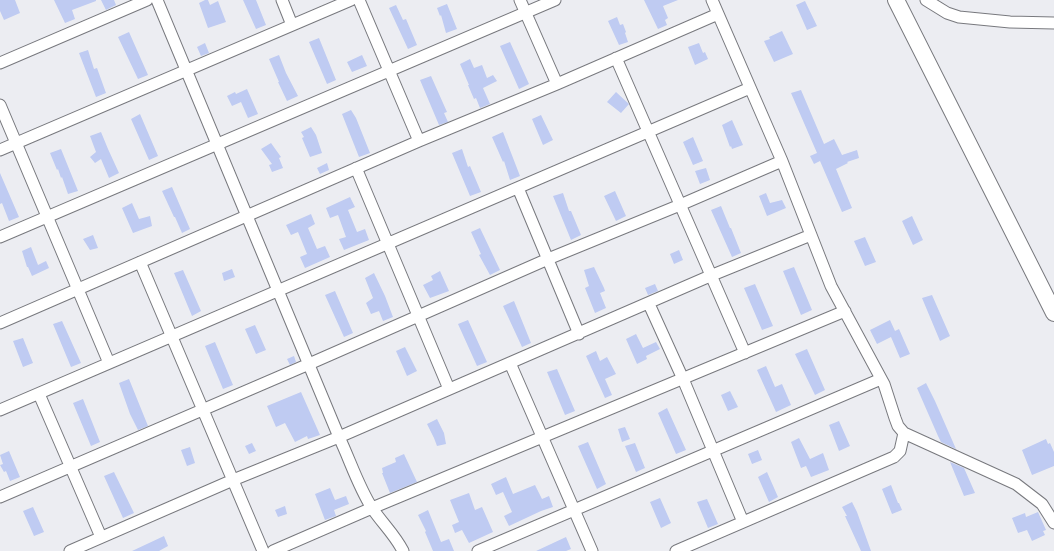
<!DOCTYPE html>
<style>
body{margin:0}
canvas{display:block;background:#ecedf2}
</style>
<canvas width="1054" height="551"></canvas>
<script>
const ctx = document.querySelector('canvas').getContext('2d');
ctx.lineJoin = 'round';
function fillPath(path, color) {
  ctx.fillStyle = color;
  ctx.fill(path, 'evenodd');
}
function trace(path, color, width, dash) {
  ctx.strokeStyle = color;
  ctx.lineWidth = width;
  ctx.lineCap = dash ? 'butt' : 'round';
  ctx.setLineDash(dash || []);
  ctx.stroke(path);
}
const building = new Path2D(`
 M 0,0 L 15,0 L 20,13 L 4,20 L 0,11 Z
 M 54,0 L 96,0 L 96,1 L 72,10 L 75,19 L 65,23 Z
 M 101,0 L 114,0 L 116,5 L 106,10 Z
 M 205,0 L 208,0 L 210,5 L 218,1 L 226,22 L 208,28 L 199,3 Z
 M 243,0 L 256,0 L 266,25 L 256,29 Z
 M 644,0 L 678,0 L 663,6 L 668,18 L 665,20 L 667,25 L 658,29 Z
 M 805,1 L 817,26 L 807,30 L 796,5 Z
 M 447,4 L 457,29 L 446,33 L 441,15 L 440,16 L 437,8 Z
 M 396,5 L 403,20 L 406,19 L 417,45 L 408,49 L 389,8 Z
 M 617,17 L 620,25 L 623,24 L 626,32 L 625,33 L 628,42 L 619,45 L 608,21 Z
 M 782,31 L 793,54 L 774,62 L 764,41 L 770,39 L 769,37 Z
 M 129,32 L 148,75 L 138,79 L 118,37 Z
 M 319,38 L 336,80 L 327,84 L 309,42 Z
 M 510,42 L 529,84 L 519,89 L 500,46 Z
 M 205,43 L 209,53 L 201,56 L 197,47 Z
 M 699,43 L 703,53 L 705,52 L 708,59 L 695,65 L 688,47 Z
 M 88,50 L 94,69 L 97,68 L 106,93 L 96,97 L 79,53 Z
 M 279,55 L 286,73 L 298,96 L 287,101 L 278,82 L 279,82 L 269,59 Z
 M 362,55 L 367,66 L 352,72 L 347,62 Z
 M 470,59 L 474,68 L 482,65 L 487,78 L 493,75 L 497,81 L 483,88 L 490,104 L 480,108 L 476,98 L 474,99 L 468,85 L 469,85 L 460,64 Z
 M 431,76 L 447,112 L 444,113 L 448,122 L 439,125 L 420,80 Z
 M 247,89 L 258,114 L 248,118 L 241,102 L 232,106 L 227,96 L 235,92 L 236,94 Z
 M 801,90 L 824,144 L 834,139 L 842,155 L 857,150 L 859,158 L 847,162 L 848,163 L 836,169 L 852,208 L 842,212 L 820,161 L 814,164 L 810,156 L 817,153 L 791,93 Z
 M 616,92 L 629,104 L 621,113 L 607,102 Z
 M 351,110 L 356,118 L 370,153 L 359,157 L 342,114 Z
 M 140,114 L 158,156 L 149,160 L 131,119 Z
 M 541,115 L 553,140 L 543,145 L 532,119 Z
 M 732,120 L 743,145 L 732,149 L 731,146 L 730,147 L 722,125 Z
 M 311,127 L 316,135 L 322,153 L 310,157 L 302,138 L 304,137 L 301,132 Z
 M 101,132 L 108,149 L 119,173 L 109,178 L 101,159 L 95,163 L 90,157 L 96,152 L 90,136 Z
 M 503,132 L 520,176 L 510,180 L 504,161 L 503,162 L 492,137 Z
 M 693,137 L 703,161 L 693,165 L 683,142 Z
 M 271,143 L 281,157 L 279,158 L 283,168 L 272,172 L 269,165 L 272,164 L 261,149 Z
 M 61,149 L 78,191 L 68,194 L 62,177 L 61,178 L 58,169 L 57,170 L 50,153 Z
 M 462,149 L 468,167 L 470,166 L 481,192 L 470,196 L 452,153 Z
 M 327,163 L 329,170 L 320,174 L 317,168 Z
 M 706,168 L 710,180 L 700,184 L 695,171 Z
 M 0,173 L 19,217 L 9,221 L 2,203 L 0,204 Z
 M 172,187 L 190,229 L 182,233 L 175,217 L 174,217 L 162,191 Z
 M 615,191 L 626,216 L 616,221 L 604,196 Z
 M 563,193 L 569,211 L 571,211 L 581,235 L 571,240 L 553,196 Z
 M 766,193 L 770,203 L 782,200 L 786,208 L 767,216 L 759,196 Z
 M 350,197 L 355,207 L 348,210 L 357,232 L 365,229 L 369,240 L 344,250 L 339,239 L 346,237 L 338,215 L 330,218 L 326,208 Z
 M 132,203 L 139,219 L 150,216 L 152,226 L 133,233 L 122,208 Z
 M 721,206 L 730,228 L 731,228 L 741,253 L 732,257 L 711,210 Z
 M 311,214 L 315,224 L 308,228 L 317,249 L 325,246 L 330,257 L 305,268 L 300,257 L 307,254 L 298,232 L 291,235 L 286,225 Z
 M 912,216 L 923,240 L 913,245 L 902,221 Z
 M 480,228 L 500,270 L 490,275 L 479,255 L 481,254 L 471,232 Z
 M 93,235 L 98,248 L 90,250 L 83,239 Z
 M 865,237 L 876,262 L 865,266 L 854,241 Z
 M 31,247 L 38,265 L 46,261 L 49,268 L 32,276 L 28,267 L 27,267 L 22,251 Z
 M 679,250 L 683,260 L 674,264 L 670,254 Z
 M 594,267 L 604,288 L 605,291 L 600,293 L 606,308 L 595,313 L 585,288 L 589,286 L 584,270 Z
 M 794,267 L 812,310 L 801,315 L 783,271 Z
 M 232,269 L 235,277 L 224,281 L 222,273 Z
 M 183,270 L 201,311 L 192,316 L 174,273 Z
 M 440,271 L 449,291 L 430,298 L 423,285 L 433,280 L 431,276 Z
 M 374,273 L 385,296 L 393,317 L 383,321 L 379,311 L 371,314 L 366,303 L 373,298 L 365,278 Z
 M 655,284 L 658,291 L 648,295 L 645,288 Z
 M 755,284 L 773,326 L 762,330 L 744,288 Z
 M 335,291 L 353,333 L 344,337 L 325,295 Z
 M 932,295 L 950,336 L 940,341 L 922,298 Z
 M 514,301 L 531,343 L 522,347 L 503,306 Z
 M 468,320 L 487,362 L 477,366 L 458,324 Z
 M 890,320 L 895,331 L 899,329 L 910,354 L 900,358 L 891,337 L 877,344 L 870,330 Z
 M 62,321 L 81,363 L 71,367 L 53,324 Z
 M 255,325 L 266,350 L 256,354 L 245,329 Z
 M 636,334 L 643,348 L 656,342 L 660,349 L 646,356 L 647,359 L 637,364 L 626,339 Z
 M 23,338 L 33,363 L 23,367 L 13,341 Z
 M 215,342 L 233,385 L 223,389 L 205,346 Z
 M 405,347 L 417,371 L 407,376 L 396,351 Z
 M 807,349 L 825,390 L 815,395 L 795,354 Z
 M 596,351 L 600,361 L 607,357 L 616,374 L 605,379 L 612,395 L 605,398 L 586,356 Z
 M 294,356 L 296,362 L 290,365 L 287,359 Z
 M 766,366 L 775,387 L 782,384 L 791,405 L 776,412 L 757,370 Z
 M 557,369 L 575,411 L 565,415 L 547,372 Z
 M 129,379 L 148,426 L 138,430 L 130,414 L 119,383 Z
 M 926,383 L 935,401 L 956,449 L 941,442 L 938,436 L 917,388 Z
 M 730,391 L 738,407 L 728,411 L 721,395 Z
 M 301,392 L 320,435 L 308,439 L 307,436 L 295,442 L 285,423 L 276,427 L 267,406 Z
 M 83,399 L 100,442 L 91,446 L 73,403 Z
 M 667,408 L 686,450 L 676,454 L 658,413 Z
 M 437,419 L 444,433 L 446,444 L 437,446 L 434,438 L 427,424 Z
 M 839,421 L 850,446 L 839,451 L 829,425 Z
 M 625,427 L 630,439 L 622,442 L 618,429 Z
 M 799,438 L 810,459 L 823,453 L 829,470 L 811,477 L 806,466 L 801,468 L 791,442 Z
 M 1046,439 L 1048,444 L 1050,443 L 1054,452 L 1054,466 L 1032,475 L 1022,450 Z
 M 588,442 L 606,484 L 597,489 L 578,446 Z
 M 252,443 L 256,451 L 249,454 L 245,446 Z
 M 635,443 L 645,468 L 636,472 L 625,446 Z
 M 190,447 L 195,463 L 187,466 L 181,450 Z
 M 758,450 L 762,460 L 752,464 L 748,454 Z
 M 9,451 L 20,477 L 10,481 L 6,471 L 4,472 L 0,465 L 3,464 L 0,455 Z
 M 404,454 L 417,482 L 390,493 L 382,473 L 383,473 L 382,468 L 396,462 L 395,458 Z
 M 950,462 L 964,468 L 975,493 L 964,496 Z
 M 114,472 L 134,513 L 123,518 L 104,476 Z
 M 767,472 L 778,497 L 769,502 L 758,477 Z
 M 506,477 L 513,494 L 535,485 L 542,499 L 549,496 L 553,507 L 541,511 L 509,526 L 504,516 L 512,512 L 503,492 L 496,495 L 491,484 Z
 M 891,485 L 898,503 L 899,503 L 902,510 L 892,514 L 882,489 Z
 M 330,488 L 335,500 L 346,496 L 349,504 L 334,510 L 336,516 L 325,520 L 315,494 Z
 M 469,493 L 475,510 L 482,507 L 493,532 L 469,543 L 462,530 L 455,533 L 452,525 L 459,522 L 450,500 Z
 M 660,498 L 671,523 L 661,528 L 650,502 Z
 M 707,499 L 718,524 L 708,528 L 697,502 Z
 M 852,502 L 857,512 L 871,551 L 861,551 L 845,516 L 847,516 L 842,507 Z
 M 285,506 L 287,514 L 278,517 L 275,510 Z
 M 33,507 L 44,532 L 34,536 L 23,511 Z
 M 428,510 L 441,542 L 449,539 L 454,551 L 433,551 L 425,532 L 426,531 L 418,515 Z
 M 1038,512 L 1046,530 L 1043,531 L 1045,535 L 1032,541 L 1027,530 L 1018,533 L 1012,518 L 1025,513 L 1026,517 Z
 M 164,536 L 168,546 L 159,551 L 132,551 Z
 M 566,537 L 571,549 L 566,551 L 536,551 Z`);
const minor = new Path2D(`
 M 157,0 L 339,437 C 350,460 358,486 372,508 C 382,523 395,535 403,551
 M 282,0 L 292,25
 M 359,0 L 419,141
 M 520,0 L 557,84
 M 712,0 L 782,161 L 831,286 L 884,384 L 895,418 L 898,426 L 904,433 L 1016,484 L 1042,504 L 1054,523
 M 926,0 L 947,13 L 959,17 L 1010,22 L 1054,23
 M 616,58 L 745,353
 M 0,63 L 147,0
 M 0,105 L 109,363
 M 0,150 L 351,0
 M 356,168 L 449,389
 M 518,188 L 579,334
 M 0,237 L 555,0
 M 140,262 L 263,551
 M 649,304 L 683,379 L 743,522
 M 0,323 L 419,141 L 557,84 L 718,14
 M 510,363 L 592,551
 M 39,394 L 101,537
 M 0,410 L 750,88
 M 0,497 L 309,364 L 548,259 L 680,205 L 782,161
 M 70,551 L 233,480 L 339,437 L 710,276 L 811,235
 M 273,551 L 372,508 L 845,311
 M 478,551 L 881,379
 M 676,551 L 894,457 L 900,451 L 904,433`);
const secondary = new Path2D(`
 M 896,0 L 1054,313`);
fillPath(building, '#bfcbf2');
trace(minor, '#78797e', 13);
trace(secondary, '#78797e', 18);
trace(minor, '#fff', 11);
trace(secondary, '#fff', 16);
</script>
